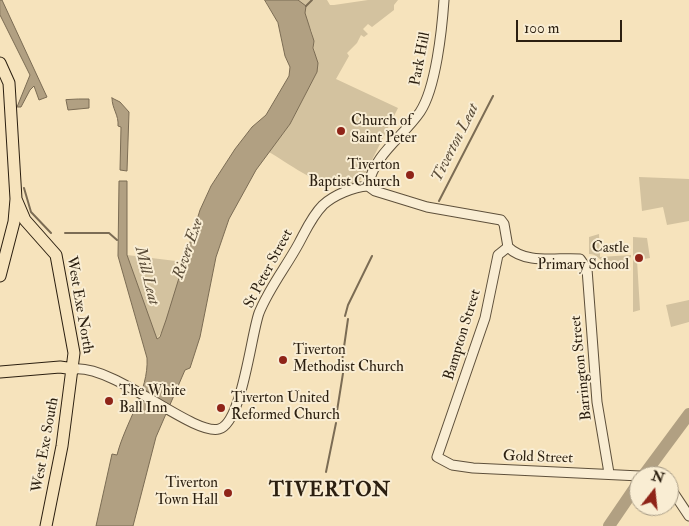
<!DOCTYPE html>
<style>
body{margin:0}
#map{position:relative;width:689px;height:526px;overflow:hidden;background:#f6e3bc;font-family:"IM FELL Double Pica",serif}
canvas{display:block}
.north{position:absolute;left:629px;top:466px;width:50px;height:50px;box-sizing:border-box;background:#f9edd3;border:1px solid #a79b85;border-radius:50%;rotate:16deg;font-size:14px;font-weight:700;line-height:20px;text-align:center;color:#2b1f10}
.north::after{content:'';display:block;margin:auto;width:18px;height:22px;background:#8f2418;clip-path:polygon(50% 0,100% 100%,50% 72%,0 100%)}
.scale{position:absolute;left:516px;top:20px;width:106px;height:22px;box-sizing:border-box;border:2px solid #2b1f10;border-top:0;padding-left:6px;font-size:15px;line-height:18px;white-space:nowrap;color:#2b1f10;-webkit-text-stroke:4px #f9edd3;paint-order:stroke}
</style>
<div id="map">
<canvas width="689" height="526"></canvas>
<div class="north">N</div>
<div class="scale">100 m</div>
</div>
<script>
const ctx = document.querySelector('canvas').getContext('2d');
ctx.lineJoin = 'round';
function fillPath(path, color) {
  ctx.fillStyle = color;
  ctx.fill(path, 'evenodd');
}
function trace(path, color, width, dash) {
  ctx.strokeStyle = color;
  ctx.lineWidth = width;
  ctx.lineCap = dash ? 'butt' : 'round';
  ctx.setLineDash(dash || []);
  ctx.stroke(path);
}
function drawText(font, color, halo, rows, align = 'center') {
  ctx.font = font + ' "IM FELL Double Pica",serif';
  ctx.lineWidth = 4;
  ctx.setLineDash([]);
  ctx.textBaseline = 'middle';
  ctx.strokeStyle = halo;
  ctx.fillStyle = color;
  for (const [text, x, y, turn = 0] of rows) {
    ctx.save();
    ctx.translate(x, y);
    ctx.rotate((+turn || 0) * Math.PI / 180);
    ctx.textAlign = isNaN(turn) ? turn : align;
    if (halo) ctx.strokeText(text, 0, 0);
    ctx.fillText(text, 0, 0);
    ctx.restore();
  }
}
const green = new Path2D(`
 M 298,0 L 327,0 L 330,5 L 334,5 L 368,0 L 398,0 L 394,5 L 394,10 L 372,27 L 368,24 L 363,29 L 368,34 L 364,37 L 361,35 L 357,43 L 347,53 L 349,56 L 336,79 L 398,108 L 364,176 C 340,205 292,165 269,152 L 290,124 L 317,72 L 312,32 Z
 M 639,177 L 689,179 L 689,221 L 667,225 L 663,207 L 642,211 Z
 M 599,234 L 600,257 L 631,255 L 631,257 C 625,263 611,264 603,261 C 597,258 597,254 589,254 L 589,237 Z
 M 633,237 L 647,238 L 650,258 L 637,260 L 640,310 L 633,312 Z
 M 127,255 L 184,262 C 180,277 167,333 156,339 Z
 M 689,300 L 689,322 L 671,327 L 666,305 Z`);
const water = new Path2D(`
 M 0,0 L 2,0 L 47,97 L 39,100 L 34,86 L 30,90 L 21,107 L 17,107 L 30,75 L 0,15 Z
 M 265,0 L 298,0 L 306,6 L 305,13 L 314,41 L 313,48 L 318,63 L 317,72 L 290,124 L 256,170 L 229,219 L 216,257 L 200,337 L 190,368 L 185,370 L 156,437 L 133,526 L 96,526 L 112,454 L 117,455 C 125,423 149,391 147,358 L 118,256 L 119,181 L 127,181 L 127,255 L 157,339 L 160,337 L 166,320 L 200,210 L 211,186 L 235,149 L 252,127 L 266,115 L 289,76 L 290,67 L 285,56 L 278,23 Z
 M 112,98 L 120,102 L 129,112 L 127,171 L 120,170 L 121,127 L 118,126 C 119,115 112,109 112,98 Z
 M 79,99 L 89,99 L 89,108 L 68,110 L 66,100 Z`);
const stream = new Path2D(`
 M 306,6 L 312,0
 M 24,188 L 31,212 L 51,233
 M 439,201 L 493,96
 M 65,233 L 109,233 L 117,240
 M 345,316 L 348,305 L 372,256
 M 337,411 L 344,367 L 342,361 L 348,319
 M 326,472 L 336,423`);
const river = new Path2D(`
 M 643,476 L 689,414
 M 609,526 L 639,482`);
const minor = new Path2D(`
 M 368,186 C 374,154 403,137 420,112 C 436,88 442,29 444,0
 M 368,186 L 375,191 L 427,207 L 501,220 L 504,224 L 508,247
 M 508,247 L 498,255 L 485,318 L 437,457 L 452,465 L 473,468 L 640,476
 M 508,247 C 526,265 558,257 580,259 L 587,269 L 597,402 L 609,473
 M 74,369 C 115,365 193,436 219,429 C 242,423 251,335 259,313 C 269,288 286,267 299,243 C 306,230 312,216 323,205 C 334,195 353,187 368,186
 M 669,486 L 689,516`);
const major = new Path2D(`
 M 0,63 L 9,83 L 16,199 L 14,222 L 0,276
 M 16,199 L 25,220 L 56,255 L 74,353 L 62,446 L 46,526
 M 0,372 L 60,367 L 74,369`);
const markers = [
 [341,131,5,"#8f2418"],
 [410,175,5,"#8f2418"],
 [639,258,5,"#8f2418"],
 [283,360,5,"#8f2418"],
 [109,401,5,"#8f2418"],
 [221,408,5,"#8f2418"],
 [228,493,5,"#8f2418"]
];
const streetNames = [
 ["Park Hill",421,59,-79],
 ["St Peter Street",269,269,-62],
 ["West Exe North",79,305,80],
 ["Bampton Street",463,335,-73],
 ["Barrington Street",582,368,-96],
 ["West Exe South",46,445,-80],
 ["Gold Street",538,458,2]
];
const poiNames = [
 ["Church of",351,122],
 ["Saint Peter",351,139],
 ["Tiverton",400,166,"right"],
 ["Baptist Church",400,183,"right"],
 ["Castle",629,249,"right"],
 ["Primary School",629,266,"right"],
 ["Tiverton",293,351],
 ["Methodist Church",293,368],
 ["The White",119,392],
 ["Ball Inn",119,409],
 ["Tiverton United",231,399],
 ["Reformed Church",231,416],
 ["Tiverton",218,484,"right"],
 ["Town Hall",218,501,"right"]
];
const waterNames = [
 ["Tiverton Leat",456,143,-63],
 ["River Exe",189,249,-71],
 ["Mill Leat",146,276,76]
];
const districtNames = [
 ["TIVERTON",330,492]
];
fillPath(green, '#d3c29f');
fillPath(water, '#b1a082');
trace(water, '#7b6c54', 1);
trace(stream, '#7b6c54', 2);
trace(river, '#b1a082', 12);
trace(minor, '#5e503b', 11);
trace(major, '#2b1f10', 13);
trace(minor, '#f9edd3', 9);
trace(major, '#f6e3bc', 11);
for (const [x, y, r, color] of markers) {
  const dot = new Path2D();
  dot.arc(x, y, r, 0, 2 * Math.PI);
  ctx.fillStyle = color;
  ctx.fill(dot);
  trace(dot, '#f9edd3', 2);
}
drawText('15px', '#2b1f10', '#f9edd3', streetNames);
drawText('15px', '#2b1f10', '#f9edd3', poiNames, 'left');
drawText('italic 16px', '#5a4c38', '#f9edd3', waterNames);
ctx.letterSpacing = '1px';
drawText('bold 20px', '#2b1f10', '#f9edd3', districtNames);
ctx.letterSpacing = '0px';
</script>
